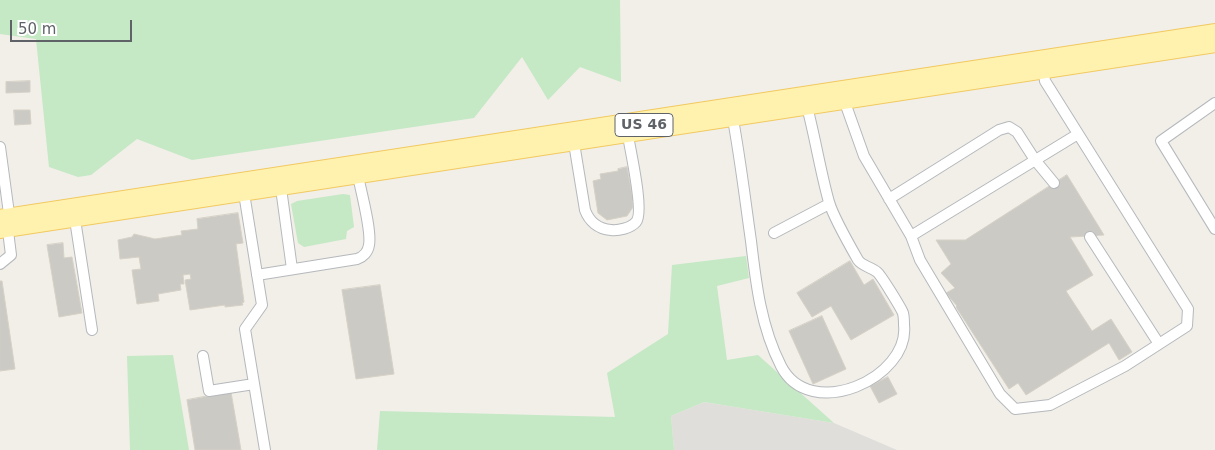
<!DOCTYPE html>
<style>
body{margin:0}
#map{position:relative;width:1215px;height:450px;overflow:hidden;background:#f1efe8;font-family:"DejaVu Sans",sans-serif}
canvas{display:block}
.scale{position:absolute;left:10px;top:20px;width:122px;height:22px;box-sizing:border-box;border:2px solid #5f6368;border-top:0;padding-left:6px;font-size:15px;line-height:18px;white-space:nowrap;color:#5f6368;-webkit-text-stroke:4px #fff;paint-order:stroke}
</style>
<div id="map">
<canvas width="1215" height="450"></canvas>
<div class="scale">50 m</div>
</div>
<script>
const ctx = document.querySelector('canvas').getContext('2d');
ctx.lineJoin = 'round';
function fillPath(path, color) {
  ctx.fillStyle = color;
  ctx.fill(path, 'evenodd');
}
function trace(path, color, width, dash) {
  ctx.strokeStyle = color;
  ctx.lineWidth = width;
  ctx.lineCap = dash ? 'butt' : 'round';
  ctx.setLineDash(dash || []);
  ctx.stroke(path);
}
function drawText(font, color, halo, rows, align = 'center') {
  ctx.font = font + ' "DejaVu Sans",sans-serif';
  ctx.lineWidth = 4;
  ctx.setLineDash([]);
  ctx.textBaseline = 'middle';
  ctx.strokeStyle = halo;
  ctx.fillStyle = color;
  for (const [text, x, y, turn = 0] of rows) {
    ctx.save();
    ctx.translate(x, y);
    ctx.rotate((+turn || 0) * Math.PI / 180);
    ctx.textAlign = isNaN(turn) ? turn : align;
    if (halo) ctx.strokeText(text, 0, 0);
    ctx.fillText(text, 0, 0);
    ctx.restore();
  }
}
const industrial = new Path2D(`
 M 704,402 L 834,423 L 897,450 L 674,450 L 671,416 Z`);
const green = new Path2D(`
 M 0,0 L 620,0 L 621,82 L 580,67 L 548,100 L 522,57 L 474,118 L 192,160 L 137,139 L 91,175 L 78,177 L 49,167 L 36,39 L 0,34 Z
 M 343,194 L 350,195 L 354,227 L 347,231 L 346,239 L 304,247 L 298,243 L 291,204 L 297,201 Z
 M 746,256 L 749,278 L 717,286 L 727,360 L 758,355 L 834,423 L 704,402 L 671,416 L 674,450 L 377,450 L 380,411 L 615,417 L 607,373 L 668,334 L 672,265 Z
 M 173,355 L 189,450 L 130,450 L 127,356 Z`);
const building = new Path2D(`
 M 30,81 L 30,92 L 6,93 L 6,82 Z
 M 14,110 L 30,110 L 31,124 L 15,125 Z
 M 627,167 L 633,200 L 632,201 L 633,207 L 627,216 L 607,220 L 598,213 L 593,181 L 601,179 L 600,174 L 618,171 L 618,169 Z
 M 1067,175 L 1104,235 L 1070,237 L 1093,275 L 1066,291 L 1092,331 L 1111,319 L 1132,352 L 1119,360 L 1109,343 L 1026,395 L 1018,383 L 1009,389 L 956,307 L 957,306 L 946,293 L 955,288 L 941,273 L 951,264 L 936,240 L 965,240 Z
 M 238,213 L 243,243 L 236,244 L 244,302 L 242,303 L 243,305 L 225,307 L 225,305 L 190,310 L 185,280 L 191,279 L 190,274 L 183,275 L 184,284 L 180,284 L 181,290 L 158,294 L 159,301 L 137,304 L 132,270 L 141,269 L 139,257 L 120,259 L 118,240 L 132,237 L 134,234 L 155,239 L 182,235 L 181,231 L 198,229 L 197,219 Z
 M 63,243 L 64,258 L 72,257 L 82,313 L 59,317 L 47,245 Z
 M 850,261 L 864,285 L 873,279 L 894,315 L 851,340 L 831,306 L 812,317 L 797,293 Z
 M 0,281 L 2,281 L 15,369 L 0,371 Z
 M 380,285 L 394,374 L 356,379 L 342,290 Z
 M 822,316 L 846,369 L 813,384 L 789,331 Z
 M 888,377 L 897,394 L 879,403 L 870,386 Z
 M 231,392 L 241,450 L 195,450 L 187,400 Z`);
const service = new Path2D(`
 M 843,97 L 864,156 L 911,236 L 1078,134
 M 1215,103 L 1161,141 L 1215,229
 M 732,114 C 740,156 745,199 751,241 C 756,284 761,327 781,366 C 810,423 910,378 904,325 C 904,321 904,317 903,313 C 901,308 881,275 877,272 C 871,267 862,266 858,260 C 850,246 833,216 829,202 C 820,170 815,136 806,103
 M 573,137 L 585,210 C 589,221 598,229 611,230 C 618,231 631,228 636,222 C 645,212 629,145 627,130
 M 0,147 L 10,221
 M 280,181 L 292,269
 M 243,187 L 262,305 L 245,329 L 265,450
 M 889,199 L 999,130 L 1009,127 L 1017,132 L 1035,160 L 1054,183
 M 74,213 L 92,330
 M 774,233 L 829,204
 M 911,236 L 920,260 L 1000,394 L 1015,409 L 1050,405 L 1125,366 L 1187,326 L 1188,309 L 1045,81 L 1043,66
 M 1090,237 L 1159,344
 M 0,264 L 11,255 L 7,223
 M 257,275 L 357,259 C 363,257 368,252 369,245 C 372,230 360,188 357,171
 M 203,356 L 209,391 L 254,384`);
const primary = new Path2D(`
 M 0,224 L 1215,38`);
const shields = [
 [644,125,58]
];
const shieldNames = [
 ["US 46",644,125]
];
fillPath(industrial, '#e0deda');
fillPath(green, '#c5e8c5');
fillPath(building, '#cccac5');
trace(building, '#d6d1c6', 1);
trace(service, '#b5b8bc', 12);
trace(primary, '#f2c960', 30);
trace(service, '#fff', 10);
trace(primary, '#fff2af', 28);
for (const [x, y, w] of shields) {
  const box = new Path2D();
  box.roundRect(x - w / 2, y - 11.5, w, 23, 4);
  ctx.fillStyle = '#fff';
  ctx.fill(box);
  trace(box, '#5f6368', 1);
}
drawText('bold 14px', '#5f6368', null, shieldNames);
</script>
